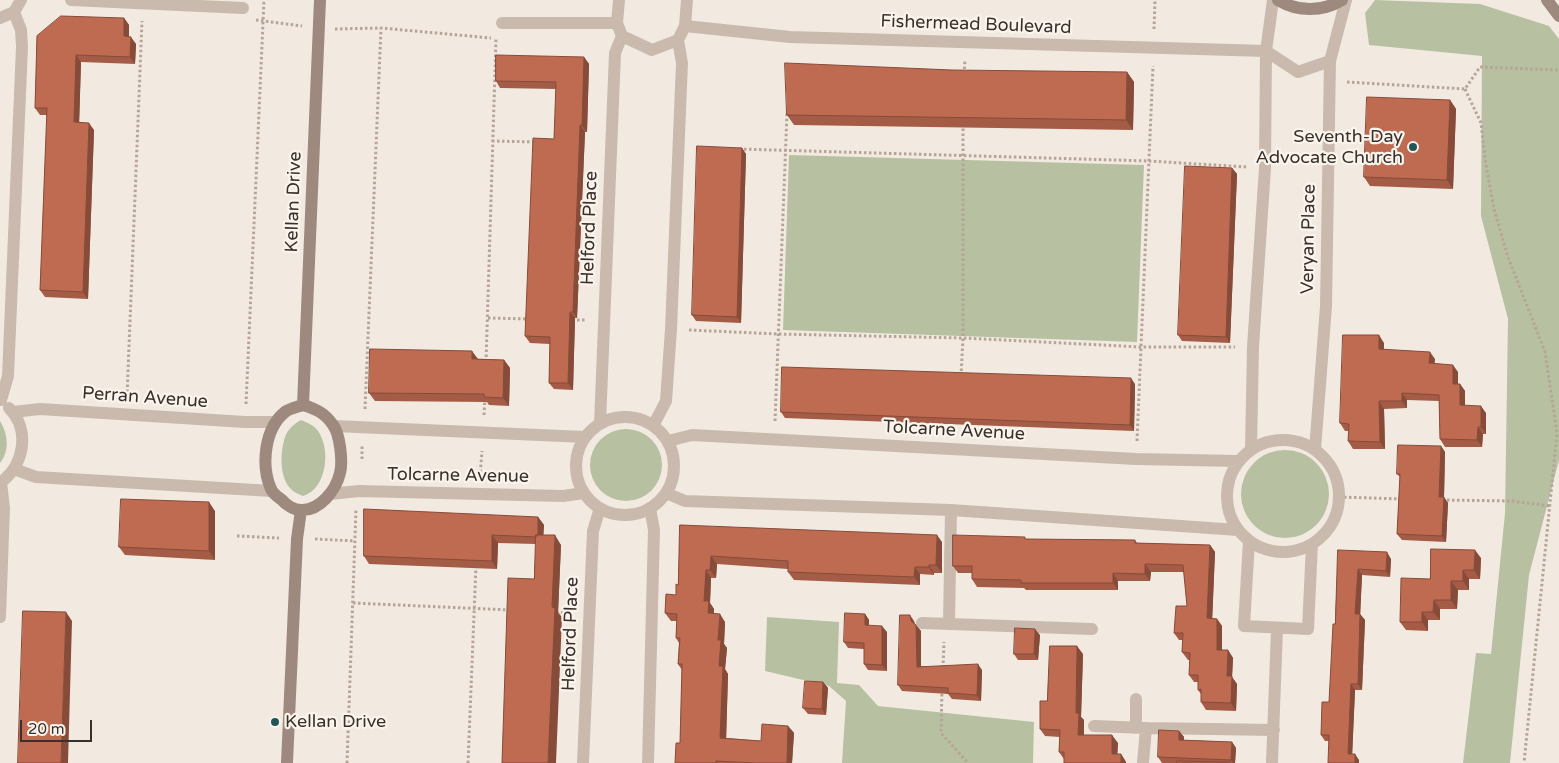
<!DOCTYPE html>
<style>
body{margin:0}
#map{position:relative;width:1559px;height:763px;overflow:hidden;background:#f2eae1;font-family:"Varela Round",sans-serif}
canvas{display:block}
.scale{position:absolute;left:20px;top:720px;width:72px;height:22px;box-sizing:border-box;border:2px solid #392f2b;border-top:0;padding-left:6px;font-size:15px;line-height:18px;white-space:nowrap;color:#392f2b;-webkit-text-stroke:4px #faf4ed;paint-order:stroke}
</style>
<div id="map">
<canvas width="1559" height="763"></canvas>
<div class="scale">20 m</div>
</div>
<script>
const ctx = document.querySelector('canvas').getContext('2d');
ctx.lineJoin = 'round';
function fillPath(path, color) {
  ctx.fillStyle = color;
  ctx.fill(path, 'evenodd');
}
function trace(path, color, width, dash) {
  ctx.strokeStyle = color;
  ctx.lineWidth = width;
  ctx.lineCap = dash ? 'butt' : 'round';
  ctx.setLineDash(dash || []);
  ctx.stroke(path);
}
function drawText(font, color, halo, rows, align = 'center') {
  ctx.font = font + ' "Varela Round",sans-serif';
  ctx.lineWidth = 4.5;
  ctx.setLineDash([]);
  ctx.textBaseline = 'middle';
  ctx.strokeStyle = halo;
  ctx.fillStyle = color;
  for (const [text, x, y, turn = 0] of rows) {
    ctx.save();
    ctx.translate(x, y);
    ctx.rotate((+turn || 0) * Math.PI / 180);
    ctx.textAlign = isNaN(turn) ? turn : align;
    if (halo) ctx.strokeText(text, 0, 0);
    ctx.fillText(text, 0, 0);
    ctx.restore();
  }
}
const green = new Path2D(`
 M 1375,0 L 1480,4 L 1549,26 L 1559,39 L 1559,460 L 1529,575 L 1510,763 L 1463,763 L 1476,653 L 1491,654 L 1505,513 L 1508,319 L 1481,216 L 1482,56 L 1369,45 L 1365,13 Z
 M 789,155 L 1144,165 L 1137,342 L 783,330 Z
 M 301,420 C 308,423 314,425 318,431 C 331,449 327,489 303,496 C 299,494 295,493 292,490 C 279,479 280,452 285,437 C 288,429 294,424 301,420 Z
 M 0,421 C 8,434 10,451 0,463 Z
 M590 465a36 36 0 1 1 72 0a36 36 0 1 1-72 0Z
 M1241 494a44 44 0 1 1 88 0a44 44 0 1 1-88 0Z
 M 767,617 L 839,622 L 837,683 L 859,685 L 878,706 L 1034,722 L 1033,763 L 842,763 L 846,701 L 829,686 L 765,671 Z`);
const path = new Path2D(`
 M 256,20 L 302,26
 M 335,29 L 381,28 L 491,38
 M 1154,29 L 1155,0
 M 964,74 L 965,60
 M 1347,82 L 1465,89 L 1480,67 L 1559,70
 M 1465,89 L 1481,123 L 1485,159 L 1494,209 L 1508,257 L 1545,352 L 1557,433 L 1524,763
 M 492,141 L 536,142
 M 739,149 L 1149,161 L 1247,167
 M 488,318 L 529,319
 M 572,320 L 586,320
 M 689,330 L 778,334 L 963,338 L 1141,347 L 1235,347
 M 486,362 L 496,39
 M 961,376 L 963,338 L 963,125
 M 127,397 L 142,21
 M 246,404 L 264,0
 M 365,409 L 381,28
 M 484,415 L 485,398
 M 775,421 L 787,113
 M 1137,441 L 1153,66
 M 362,459 L 362,445
 M 480,477 L 482,451
 M 1339,497 L 1403,499
 M 1442,500 L 1512,501 L 1550,506
 M 237,536 L 279,538
 M 315,539 L 355,541
 M 353,603 L 510,610
 M 556,612 L 572,613
 M 943,668 L 944,642
 M 942,689 L 941,733 L 968,763
 M 347,763 L 356,509
 M 468,763 L 476,566`);
const street = new Path2D(`
 M 71,0 L 243,8
 M 619,0 L 617,23 L 622,36 L 652,50 L 678,40 L 685,26 L 687,0
 M 0,18 L 14,12 L 21,0
 M 502,23 L 617,23
 M 685,26 L 790,37 L 1266,51 L 1298,72 L 1330,61
 M 1,400 L 8,376 L 22,47 L 21,30 L 14,12
 M 13,412 L 40,409 L 245,422 L 275,422
 M576 466a49 49 0 1 1 98 0a49 49 0 1 1-98 0Z
 M 600,424 L 615,53 L 622,36
 M 334,426 L 585,437
 M 653,426 L 666,401 L 671,329 L 682,63 L 678,40
 M1227 496a56 56 0 1 1 112 0a56 56 0 1 1-112 0Z
 M 668,441 L 692,435 L 1136,459 L 1238,461
 M 1251,449 L 1253,347 L 1265,168 L 1266,51 L 1273,0
 M 1315,450 L 1326,306 L 1330,61 L 1346,0
 M 14,469 L 36,477 L 272,491
 M 0,483 C 24,466 31,430 9,408
 M 666,493 L 685,501 L 951,510 L 1238,530
 M 330,494 L 359,491 L 563,496 L 584,493
 M 1249,541 L 1244,626 L 1308,629 L 1312,544
 M 0,617 L 4,508 L 1,482
 M 922,623 L 1092,629
 M 949,623 L 951,510
 M 1094,726 L 1146,728 L 1274,730
 M 1136,728 L 1136,699
 M 583,763 L 593,531 L 600,508
 M 648,763 L 654,530 L 650,508
 M 1143,763 L 1146,728
 M 1272,763 L 1277,629`);
const secondary = new Path2D(`
 M 1278,0 C 1298,12 1322,12 1342,0
 M 1547,0 L 1559,16
 M 303,405 L 320,0
 M 303,405 C 316,409 325,413 333,425 C 340,434 343,462 340,473 C 336,490 320,511 301,510 C 294,510 286,505 282,500 C 278,497 273,494 271,489 C 261,466 264,429 285,412 C 290,408 297,407 303,405 Z
 M 287,763 L 297,539 L 301,510`);
const wall = new Path2D(`
 M 124,18 L 129,25 L 129,37 L 136,44 L 135,64 L 81,62 L 79,122 L 94,130 L 88,299 L 45,297 L 40,290 L 47,115 L 40,115 L 35,108 L 37,36 Z
 M 584,57 L 589,64 L 587,132 L 585,132 L 577,318 L 575,318 L 573,390 L 554,389 L 549,383 L 550,344 L 530,343 L 525,336 L 554,139 L 556,89 L 500,88 L 496,81 Z
 M 1127,72 L 1134,82 L 1133,130 L 794,125 L 787,115 Z
 M 1450,100 L 1456,109 L 1453,189 L 1370,186 L 1364,177 Z
 M 742,148 L 746,154 L 741,323 L 696,321 L 692,315 Z
 M 1232,168 L 1237,174 L 1230,343 L 1182,341 L 1178,335 Z
 M 1384,343 L 1384,349 L 1435,359 L 1434,363 L 1458,372 L 1458,384 L 1460,384 L 1465,391 L 1465,406 L 1486,413 L 1486,434 L 1483,434 L 1482,447 L 1445,447 L 1440,439 L 1439,401 L 1407,400 L 1407,408 L 1384,409 L 1385,449 L 1353,449 L 1348,441 L 1349,431 L 1345,431 L 1340,423 Z
 M 478,359 L 504,360 L 510,368 L 509,406 L 489,405 L 487,402 L 375,401 L 369,393 Z
 M 1135,384 L 1134,431 L 785,418 L 781,412 Z
 M 1441,446 L 1445,452 L 1444,497 L 1448,503 L 1446,542 L 1402,540 L 1397,534 L 1400,477 L 1397,474 Z
 M 215,511 L 215,560 L 125,555 L 119,547 Z
 M 538,517 L 544,525 L 543,535 L 561,545 L 558,613 L 562,617 L 534,579 L 536,544 L 498,543 L 497,569 L 369,564 L 364,556 Z
 M 680,525 L 942,542 L 942,573 L 934,573 L 934,575 L 920,574 L 920,585 L 794,580 L 788,572 L 788,569 L 717,564 L 716,578 L 711,578 L 710,603 L 714,609 L 714,614 L 725,622 L 724,644 L 727,648 L 725,669 L 728,674 L 726,738 L 761,741 L 788,726 L 794,733 L 792,763 L 675,763 L 680,743 L 682,670 L 678,664 L 679,643 L 676,638 L 677,621 L 671,621 L 665,613 L 676,595 L 678,585 Z
 M 1027,539 L 1135,540 L 1137,543 L 1210,545 L 1215,552 L 1212,618 L 1217,619 L 1222,626 L 1222,650 L 1228,650 L 1233,658 L 1232,677 L 1237,684 L 1236,711 L 1206,710 L 1201,702 L 1201,694 L 1198,690 L 1198,682 L 1194,682 L 1189,675 L 1190,660 L 1188,660 L 1182,652 L 1183,640 L 1179,640 L 1174,633 L 1187,606 L 1184,572 L 1151,572 L 1150,581 L 1118,581 L 1118,590 L 1026,590 L 1024,588 L 977,587 L 972,579 L 972,573 L 958,573 L 953,566 Z
 M 1338,550 L 1391,559 L 1390,577 L 1362,575 L 1360,614 L 1365,620 L 1362,690 L 1355,690 L 1352,754 L 1359,760 L 1329,741 L 1325,741 L 1321,735 L 1329,702 L 1335,624 Z
 M 1481,558 L 1480,579 L 1469,579 L 1469,590 L 1458,590 L 1457,609 L 1440,609 L 1440,620 L 1428,620 L 1428,631 L 1406,630 L 1400,622 L 1430,579 Z
 M 865,614 L 869,620 L 869,626 L 887,632 L 887,671 L 868,670 L 864,664 L 864,649 L 848,648 L 844,642 Z
 M 914,621 L 915,624 L 916,625 L 921,631 L 921,666 L 982,670 L 981,701 L 952,699 L 948,694 L 902,691 L 898,685 Z
 M 1040,635 L 1038,660 L 1018,660 L 1014,654 Z
 M 1083,654 L 1081,717 L 1084,720 L 1084,735 L 1118,743 L 1117,754 L 1121,754 L 1126,762 L 1064,759 L 1059,752 L 1060,737 L 1045,736 L 1040,729 L 1047,701 Z
 M 823,682 L 828,688 L 826,715 L 808,714 L 803,708 Z
 M 1179,731 L 1184,737 L 1184,740 L 1232,742 L 1236,748 L 1235,763 L 1162,763 L 1158,757 Z`);
const shadedWall = new Path2D(`
 M 124,18 L 129,25 L 129,44 L 124,36 Z
 M 131,37 L 136,44 L 135,64 L 130,57 Z
 M 76,55 L 81,62 L 79,129 L 74,122 Z
 M 584,57 L 589,64 L 587,132 L 582,126 Z
 M 1127,72 L 1134,82 L 1133,130 L 1126,120 Z
 M 1450,100 L 1456,109 L 1453,189 L 1447,180 Z
 M 89,123 L 94,130 L 88,299 L 83,292 Z
 M 580,125 L 585,132 L 577,318 L 573,312 Z
 M 742,148 L 746,154 L 741,323 L 737,317 Z
 M 1232,168 L 1237,174 L 1230,343 L 1226,337 Z
 M 570,312 L 575,318 L 573,390 L 568,383 Z
 M 1379,335 L 1384,343 L 1384,356 L 1379,349 Z
 M 472,351 L 478,359 L 472,359 Z
 M 1430,352 L 1435,359 L 1434,370 L 1429,363 Z
 M 504,360 L 510,368 L 509,406 L 503,398 Z
 M 1453,365 L 1458,372 L 1458,391 L 1453,384 Z
 M 1131,378 L 1135,384 L 1134,431 L 1130,425 Z
 M 1460,384 L 1465,391 L 1465,413 L 1460,405 Z
 M 1402,393 L 1407,400 L 1407,408 L 1402,401 Z
 M 1379,401 L 1384,409 L 1385,449 L 1380,442 Z
 M 1481,406 L 1486,413 L 1486,434 L 1481,427 Z
 M 1478,427 L 1483,434 L 1482,447 L 1477,440 Z
 M 1441,446 L 1445,452 L 1444,497 L 1448,503 L 1446,542 L 1442,536 L 1439,497 Z
 M 209,502 L 215,511 L 215,560 L 209,551 Z
 M 538,517 L 544,525 L 543,545 L 538,537 Z
 M 492,535 L 498,543 L 497,569 L 492,561 Z
 M 555,535 L 561,545 L 558,613 L 562,617 L 556,763 L 548,763 L 552,607 Z
 M 937,535 L 942,542 L 942,573 L 936,565 Z
 M 1210,545 L 1215,552 L 1212,626 L 1207,618 Z
 M 1475,550 L 1481,558 L 1480,579 L 1474,570 Z
 M 1387,552 L 1391,559 L 1390,577 L 1386,571 Z
 M 711,556 L 717,564 L 716,578 L 710,570 Z
 M 1145,564 L 1151,572 L 1150,581 L 1145,574 Z
 M 929,565 L 934,573 L 934,575 L 929,567 Z
 M 915,567 L 920,574 L 920,585 L 914,577 Z
 M 1358,569 L 1362,575 L 1360,620 L 1355,614 Z
 M 706,570 L 711,578 L 710,603 L 714,609 L 713,621 L 708,613 L 704,601 Z
 M 1463,570 L 1469,579 L 1469,590 L 1463,581 Z
 M 1113,573 L 1118,581 L 1118,590 L 1113,583 Z
 M 1451,581 L 1458,590 L 1457,609 L 1451,600 Z
 M 1434,600 L 1440,609 L 1440,620 L 1433,612 Z
 M 66,612 L 72,621 L 68,763 L 61,763 Z
 M 1422,612 L 1428,620 L 1428,631 L 1422,622 Z
 M 720,614 L 725,622 L 724,644 L 727,648 L 725,669 L 728,674 L 726,745 L 720,738 L 718,640 Z
 M 865,614 L 869,620 L 869,631 L 865,625 Z
 M 1360,614 L 1365,620 L 1362,690 L 1358,684 Z
 M 910,615 L 914,621 L 915,627 L 911,621 Z
 M 1217,619 L 1222,626 L 1222,657 L 1217,650 Z
 M 916,625 L 921,631 L 921,673 L 917,667 Z
 M 882,626 L 887,632 L 887,671 L 882,665 Z
 M 1035,629 L 1040,635 L 1038,660 L 1034,654 Z
 M 1077,646 L 1083,654 L 1081,717 L 1084,720 L 1084,742 L 1078,735 L 1076,713 Z
 M 1228,650 L 1233,658 L 1232,677 L 1237,684 L 1236,711 L 1231,703 L 1227,676 Z
 M 978,664 L 982,670 L 981,701 L 977,695 Z
 M 823,682 L 828,688 L 826,715 L 822,709 Z
 M 1351,684 L 1355,690 L 1352,760 L 1348,754 Z
 M 788,726 L 794,733 L 792,763 L 787,763 Z
 M 1179,731 L 1184,737 L 1184,746 L 1179,740 Z
 M 1112,735 L 1118,743 L 1117,762 L 1112,754 Z
 M 1232,742 L 1236,748 L 1235,763 L 1233,763 L 1231,760 Z
 M 1121,754 L 1126,762 L 1126,763 L 1121,763 Z
 M 1355,754 L 1359,760 L 1359,763 L 1355,763 Z`);
const building = new Path2D(`
 M 61,16 L 124,18 L 124,36 L 131,37 L 130,57 L 76,55 L 74,122 L 89,123 L 83,292 L 40,290 L 47,108 L 35,108 L 37,36 Z
 M 496,55 L 584,57 L 582,126 L 580,125 L 573,312 L 570,312 L 568,383 L 549,383 L 550,337 L 525,336 L 533,138 L 554,139 L 556,82 L 496,81 Z
 M 785,63 L 952,70 L 1127,72 L 1126,120 L 787,115 Z
 M 1367,97 L 1450,100 L 1447,180 L 1364,177 Z
 M 697,146 L 742,148 L 737,317 L 692,315 Z
 M 1185,166 L 1232,168 L 1226,337 L 1178,335 Z
 M 1343,335 L 1379,335 L 1379,349 L 1430,352 L 1429,363 L 1453,365 L 1453,384 L 1460,384 L 1460,405 L 1481,406 L 1481,427 L 1478,427 L 1477,440 L 1440,439 L 1439,395 L 1402,393 L 1402,401 L 1379,401 L 1380,442 L 1348,441 L 1349,424 L 1340,423 Z
 M 370,349 L 472,351 L 472,359 L 504,360 L 503,398 L 484,397 L 484,394 L 369,393 Z
 M 782,367 L 1131,378 L 1130,425 L 781,412 Z
 M 1398,445 L 1441,446 L 1439,497 L 1444,497 L 1442,536 L 1397,534 L 1400,474 L 1397,474 Z
 M 121,499 L 209,502 L 209,551 L 119,547 Z
 M 364,509 L 538,517 L 538,535 L 536,535 L 536,537 L 492,535 L 492,561 L 364,556 Z
 M 680,525 L 937,535 L 936,565 L 929,565 L 929,567 L 915,567 L 914,577 L 788,572 L 788,561 L 711,556 L 710,570 L 706,570 L 704,601 L 709,601 L 708,613 L 720,614 L 718,640 L 721,640 L 719,666 L 723,666 L 720,738 L 761,741 L 762,724 L 788,726 L 787,763 L 755,763 L 716,761 L 716,763 L 675,763 L 676,743 L 680,743 L 682,664 L 678,664 L 680,638 L 676,638 L 677,614 L 665,613 L 666,594 L 676,595 L 676,584 L 678,585 Z
 M 536,535 L 555,535 L 552,607 L 555,608 L 548,763 L 502,763 L 508,578 L 534,579 Z
 M 953,535 L 1025,537 L 1025,539 L 1135,540 L 1135,543 L 1210,545 L 1207,618 L 1217,619 L 1217,650 L 1228,650 L 1227,676 L 1232,676 L 1231,703 L 1201,702 L 1201,689 L 1198,690 L 1198,675 L 1189,675 L 1190,653 L 1182,652 L 1183,633 L 1174,633 L 1176,606 L 1187,606 L 1183,565 L 1145,564 L 1145,574 L 1113,573 L 1113,583 L 1021,583 L 1021,580 L 972,579 L 972,566 L 953,566 Z
 M 1431,549 L 1475,550 L 1474,570 L 1463,570 L 1463,581 L 1451,581 L 1451,600 L 1434,600 L 1433,612 L 1422,612 L 1422,622 L 1400,622 L 1401,578 L 1430,579 Z
 M 1338,550 L 1387,552 L 1386,571 L 1358,569 L 1355,614 L 1360,614 L 1358,684 L 1351,684 L 1348,754 L 1355,754 L 1355,763 L 1328,763 L 1329,735 L 1321,735 L 1322,702 L 1329,702 L 1333,624 L 1335,624 Z
 M 23,611 L 66,612 L 61,763 L 18,763 Z
 M 845,613 L 865,614 L 865,625 L 882,626 L 882,665 L 864,664 L 864,643 L 844,642 Z
 M 900,615 L 910,615 L 911,621 L 916,625 L 917,667 L 978,664 L 977,695 L 948,693 L 948,688 L 898,685 Z
 M 1015,628 L 1035,629 L 1034,654 L 1014,654 Z
 M 1050,646 L 1077,646 L 1076,713 L 1079,713 L 1078,735 L 1112,735 L 1112,754 L 1121,754 L 1121,763 L 1064,763 L 1064,752 L 1059,752 L 1060,730 L 1040,729 L 1040,701 L 1047,701 Z
 M 805,681 L 823,682 L 822,709 L 803,708 Z
 M 1159,730 L 1179,731 L 1179,740 L 1232,742 L 1231,760 L 1158,757 Z
 M 1177,761 L 1230,762 L 1230,763 L 1177,763 Z`);
const markers = [
 [1413,147,5,"#235558"],
 [275,722,5,"#235558"]
];
const streetNames = [
 ["Fishermead Boulevard",976,25,2],
 ["Kellan Drive",294,202,-88],
 ["Helford Place",590,228,-88],
 ["Veryan Place",1309,239,-89],
 ["Perran Avenue",145,398,4],
 ["Tolcarne Avenue",954,431,3],
 ["Tolcarne Avenue",458,476,1],
 ["Helford Place",571,634,-88]
];
const poiNames = [
 ["Seventh-Day",1403,137],
 ["Advocate Church",1403,158],
 ["Kellan Drive",285,722,"left"]
];
fillPath(green, '#b7c1a1');
trace(path, '#b6a497', 3, [2.5, 2.5]);
trace(street, '#cabaad', 12);
trace(secondary, '#9e897e', 12);
fillPath(wall, '#a45c47');
fillPath(shadedWall, '#864b39');
fillPath(building, '#bf6b52');
trace(building, '#864b39', 1);
for (const [x, y, r, color] of markers) {
  const dot = new Path2D();
  dot.arc(x, y, r, 0, 2 * Math.PI);
  ctx.fillStyle = color;
  ctx.fill(dot);
  trace(dot, '#faf4ed', 2);
}
drawText('18px', '#392f2b', '#faf4ed', streetNames);
drawText('18px', '#392f2b', '#faf4ed', poiNames, 'right');
</script>
